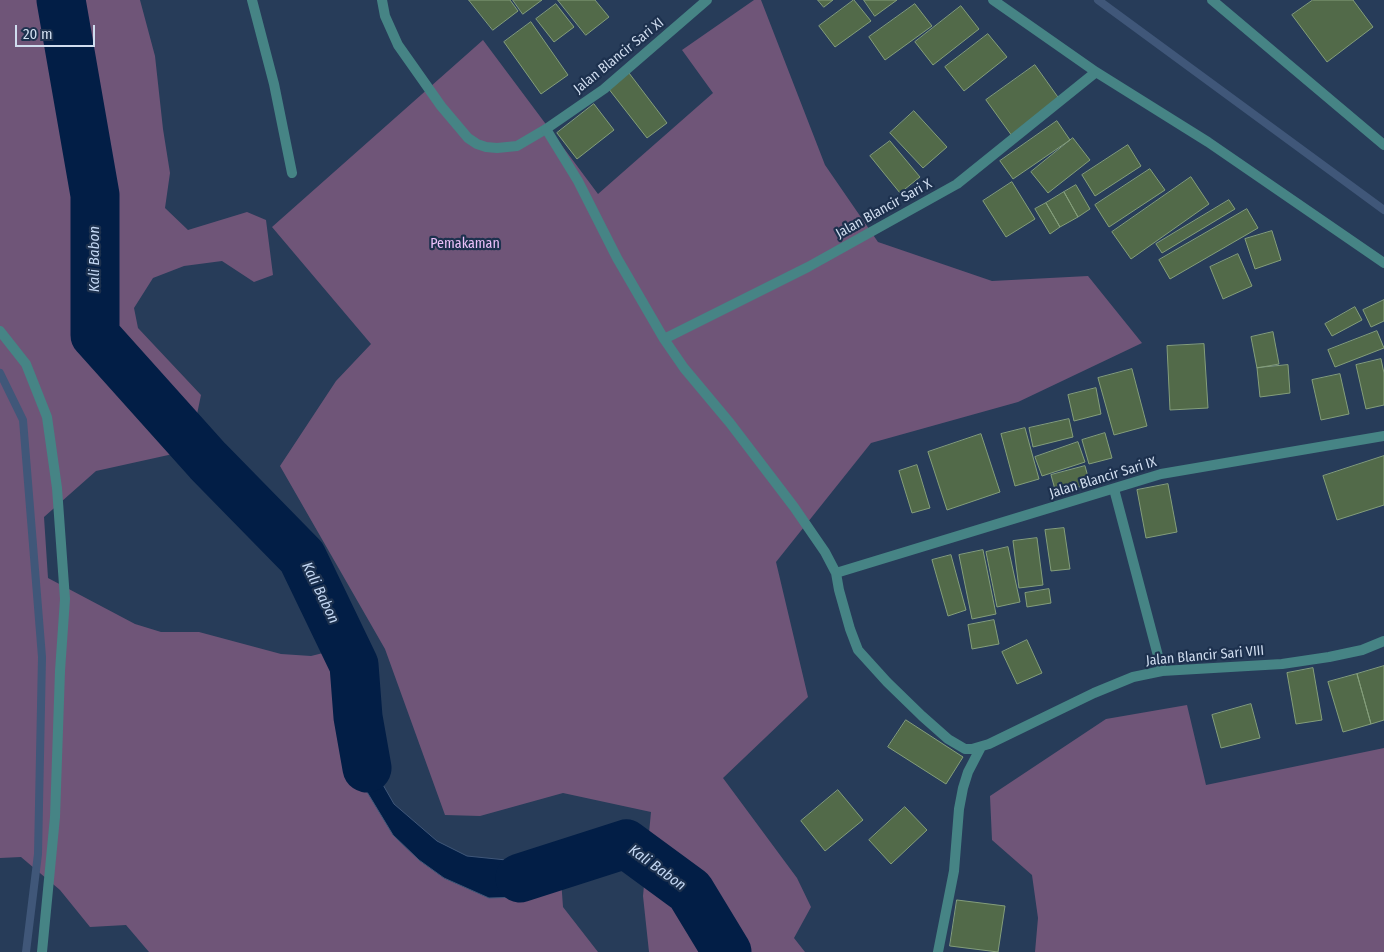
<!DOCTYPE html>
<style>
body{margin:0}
#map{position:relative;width:1384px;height:952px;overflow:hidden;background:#273c59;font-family:"Fira Sans Condensed",sans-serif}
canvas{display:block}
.scale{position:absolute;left:15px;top:25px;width:80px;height:22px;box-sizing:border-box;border:2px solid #d0ddef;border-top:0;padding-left:6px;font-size:15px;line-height:18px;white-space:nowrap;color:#d0ddef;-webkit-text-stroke:4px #1d314e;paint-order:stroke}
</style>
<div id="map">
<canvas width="1384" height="952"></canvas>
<div class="scale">20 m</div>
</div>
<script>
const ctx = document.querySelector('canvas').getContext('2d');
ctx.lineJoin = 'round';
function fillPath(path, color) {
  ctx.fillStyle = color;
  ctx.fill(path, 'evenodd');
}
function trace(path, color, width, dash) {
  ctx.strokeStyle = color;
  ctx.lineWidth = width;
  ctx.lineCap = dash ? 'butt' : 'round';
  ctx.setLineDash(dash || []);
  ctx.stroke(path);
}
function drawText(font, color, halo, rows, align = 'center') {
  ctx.font = font + ' "Fira Sans Condensed",sans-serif';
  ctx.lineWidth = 4.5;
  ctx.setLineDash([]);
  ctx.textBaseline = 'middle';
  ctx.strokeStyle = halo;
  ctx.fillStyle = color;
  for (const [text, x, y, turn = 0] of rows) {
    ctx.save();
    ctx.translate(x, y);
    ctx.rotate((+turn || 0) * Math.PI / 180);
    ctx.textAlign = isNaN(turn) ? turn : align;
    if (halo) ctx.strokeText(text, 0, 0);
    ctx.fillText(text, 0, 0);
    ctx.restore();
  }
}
const green = new Path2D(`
 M 0,0 L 140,0 L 155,56 L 163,129 L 170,173 L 165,208 L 188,230 L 247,212 L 266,220 L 273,275 L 254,282 L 222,261 L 184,266 L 153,278 L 134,308 L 138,328 L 201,395 L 196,419 L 173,454 L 96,471 L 44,517 L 48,578 L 135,624 L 161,632 L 199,632 L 281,654 L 311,656 L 331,651 L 338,645 L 349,666 L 349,707 L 353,746 L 419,860 L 444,878 L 489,898 L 520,897 L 561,879 L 563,907 L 598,952 L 149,952 L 126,925 L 90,927 L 60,890 L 21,857 L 0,858 Z
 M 754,0 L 761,0 L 825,165 L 878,242 L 992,281 L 1088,276 L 1142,343 L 1018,402 L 871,443 L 776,562 L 808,697 L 723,778 L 797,878 L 811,907 L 794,938 L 805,952 L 649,952 L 643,896 L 651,812 L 563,793 L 480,816 L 445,815 L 385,649 L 280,466 L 336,381 L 371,344 L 272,227 L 483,40 L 598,194 L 713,93 L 682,50 Z
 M 1187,705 L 1206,785 L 1384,748 L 1384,952 L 1035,952 L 1038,918 L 1032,875 L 992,840 L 990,796 L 1106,719 Z`);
const water = new Path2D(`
 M 363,700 L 366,721 L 368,750 L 378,776 L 394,804 L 437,841 L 467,856 L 526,862 L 583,851 L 583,863 L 577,872 L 520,897 L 489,898 L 444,878 L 419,860 L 393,835 L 358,777 L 353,746 L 349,707 Z`);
const stream = new Path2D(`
 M 1098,0 L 1384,210
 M 0,373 L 23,420 L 42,657 L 38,854 L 26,952`);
const river = new Path2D(`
 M 61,0 L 95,195 L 95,335 L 208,461 L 302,557 L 354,665 L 358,717 L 367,768
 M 520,878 L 626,844 L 690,891 L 727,952`);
const building = new Path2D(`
 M 469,0 L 510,0 L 518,11 L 493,30 Z
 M 513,0 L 542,0 L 523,14 Z
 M 558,0 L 595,0 L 609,17 L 586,35 Z
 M 818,0 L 833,0 L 824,7 Z
 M 854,0 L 871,21 L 835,47 L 819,26 Z
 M 864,0 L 897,0 L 875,16 Z
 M 1313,0 L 1353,0 L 1373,27 L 1327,62 L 1292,15 Z
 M 556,4 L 574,27 L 554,42 L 536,19 Z
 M 915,4 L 932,26 L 885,60 L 869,37 Z
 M 961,6 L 979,29 L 933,65 L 915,42 Z
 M 531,22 L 568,75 L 541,94 L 504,42 Z
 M 988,34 L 1007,57 L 964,91 L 945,67 Z
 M 1035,65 L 1060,100 L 1012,136 L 986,100 Z
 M 629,73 L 667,123 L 647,138 L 608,88 Z
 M 594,104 L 614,130 L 577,159 L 557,133 Z
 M 914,111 L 947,147 L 923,168 L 890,133 Z
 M 1057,121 L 1070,140 L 1013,179 L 1000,161 Z
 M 1073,138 L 1090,160 L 1048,193 L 1031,172 Z
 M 890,141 L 920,177 L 900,193 L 870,156 Z
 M 1128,145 L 1141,166 L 1095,196 L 1082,175 Z
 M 1150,169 L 1165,190 L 1109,227 L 1095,205 Z
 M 1191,177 L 1209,204 L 1131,259 L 1112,232 Z
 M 1012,182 L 1035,219 L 1006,237 L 983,201 Z
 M 1076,185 L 1090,209 L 1078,217 L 1064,192 Z
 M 1064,192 L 1078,217 L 1060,227 L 1046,203 Z
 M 1229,200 L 1235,209 L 1162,253 L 1156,244 Z
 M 1046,203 L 1060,227 L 1050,234 L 1035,209 Z
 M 1247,209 L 1258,228 L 1170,279 L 1159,260 Z
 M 1272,231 L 1281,260 L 1255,269 L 1245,239 Z
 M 1238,254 L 1252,286 L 1223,299 L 1210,267 Z
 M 1384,300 L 1384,321 L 1371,327 L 1363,310 Z
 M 1355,307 L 1362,320 L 1332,336 L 1325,324 Z
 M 1377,331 L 1384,348 L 1335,367 L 1328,350 Z
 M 1273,332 L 1279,364 L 1257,368 L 1251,337 Z
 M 1204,344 L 1208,408 L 1170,410 L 1167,346 Z
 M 1381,359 L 1384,373 L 1384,405 L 1366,409 L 1356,365 Z
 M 1288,365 L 1290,393 L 1260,397 L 1257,368 Z
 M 1132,369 L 1147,426 L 1114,435 L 1098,378 Z
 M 1340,374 L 1349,414 L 1321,420 L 1312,380 Z
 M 1096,388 L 1101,414 L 1074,421 L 1068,395 Z
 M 1069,419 L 1073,437 L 1033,447 L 1029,428 Z
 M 1025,428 L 1039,479 L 1015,486 L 1001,434 Z
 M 1105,433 L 1112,458 L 1089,464 L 1082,440 Z
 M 981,434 L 1000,492 L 947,510 L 928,452 Z
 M 1078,442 L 1085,462 L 1042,476 L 1035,457 Z
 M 1384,456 L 1384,505 L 1337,520 L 1323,476 Z
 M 917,465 L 930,508 L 912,513 L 899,471 Z
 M 1085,466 L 1090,484 L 1056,493 L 1051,475 Z
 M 1168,484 L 1177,532 L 1146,538 L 1137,490 Z
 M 1064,528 L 1070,569 L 1051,571 L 1045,530 Z
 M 1037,538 L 1043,585 L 1019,588 L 1013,541 Z
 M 1008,547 L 1020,602 L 997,607 L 986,552 Z
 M 983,550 L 996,614 L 972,619 L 959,555 Z
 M 951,555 L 966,610 L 948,616 L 932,560 Z
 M 1049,589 L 1051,603 L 1027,607 L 1025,593 Z
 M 994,620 L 999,644 L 972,649 L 968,625 Z
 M 1027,640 L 1042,673 L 1017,684 L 1002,652 Z
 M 1384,666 L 1384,720 L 1371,724 L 1357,674 Z
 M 1313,668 L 1322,720 L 1296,724 L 1287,673 Z
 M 1357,674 L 1371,724 L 1343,732 L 1328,682 Z
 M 1251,704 L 1260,738 L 1221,748 L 1212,715 Z
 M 906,720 L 963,757 L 946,784 L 888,747 Z
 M 838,790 L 863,820 L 825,851 L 801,821 Z
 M 905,807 L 927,830 L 891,864 L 869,840 Z
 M 957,900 L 1005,906 L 998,952 L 950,946 Z`);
const service = new Path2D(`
 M 252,0 L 274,84 L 292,173
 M 382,0 L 385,16 L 398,45 L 441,106 L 468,138 L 477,144 L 486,147 L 497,148 L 517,146 L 546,129`);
const minor = new Path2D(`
 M 707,0 L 604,89 L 546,129 L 578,181 L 617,258 L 664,339 L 684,368 L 730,423 L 794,507 L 825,552 L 836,573 L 839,590 L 850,629 L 858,650 L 887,682 L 922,716 L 948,739 L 965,749 L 972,749 L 989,744 L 1094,693 L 1133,677 L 1162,671 L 1282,664 L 1329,657 L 1362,650 L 1384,641
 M 993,0 L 1096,72 L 1208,142 L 1384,263
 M 0,331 L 26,364 L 47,417 L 57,488 L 65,599 L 60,671 L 55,817 L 42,952
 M 664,339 L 808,267 L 957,184 L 1096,72
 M 1114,489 L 1162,671
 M 836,573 L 1161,474 L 1384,436
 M 938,952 L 954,871 L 959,809 L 963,788 L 968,772 L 981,747`);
const tertiary = new Path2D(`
 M 1212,0 L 1384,145`);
const streetNames = [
 ["Jalan Blancir Sari XI",619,56,-39],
 ["Jalan Blancir Sari X",884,209,-29],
 ["Jalan Blancir Sari IX",1103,478,-17],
 ["Jalan Blancir Sari VIII",1205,656,-5]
];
const parkNames = [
 ["Pemakaman",465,244]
];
const waterNames = [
 ["Kali Babon",95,259,-90],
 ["Kali Babon",320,593,64],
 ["Kali Babon",657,868,36]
];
fillPath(green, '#6f5578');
fillPath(water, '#021e46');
trace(water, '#405779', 1);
trace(stream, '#405779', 8);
trace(river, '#021e46', 49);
fillPath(building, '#526a49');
trace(building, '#849e7b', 1);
trace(service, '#468485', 10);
trace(minor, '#468485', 10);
trace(tertiary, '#468485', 10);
drawText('14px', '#d0ddef', '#1d314e', streetNames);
drawText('14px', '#ebc0fa', '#1d314e', parkNames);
drawText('italic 15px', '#c5d9f5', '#1d314e', waterNames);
</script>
